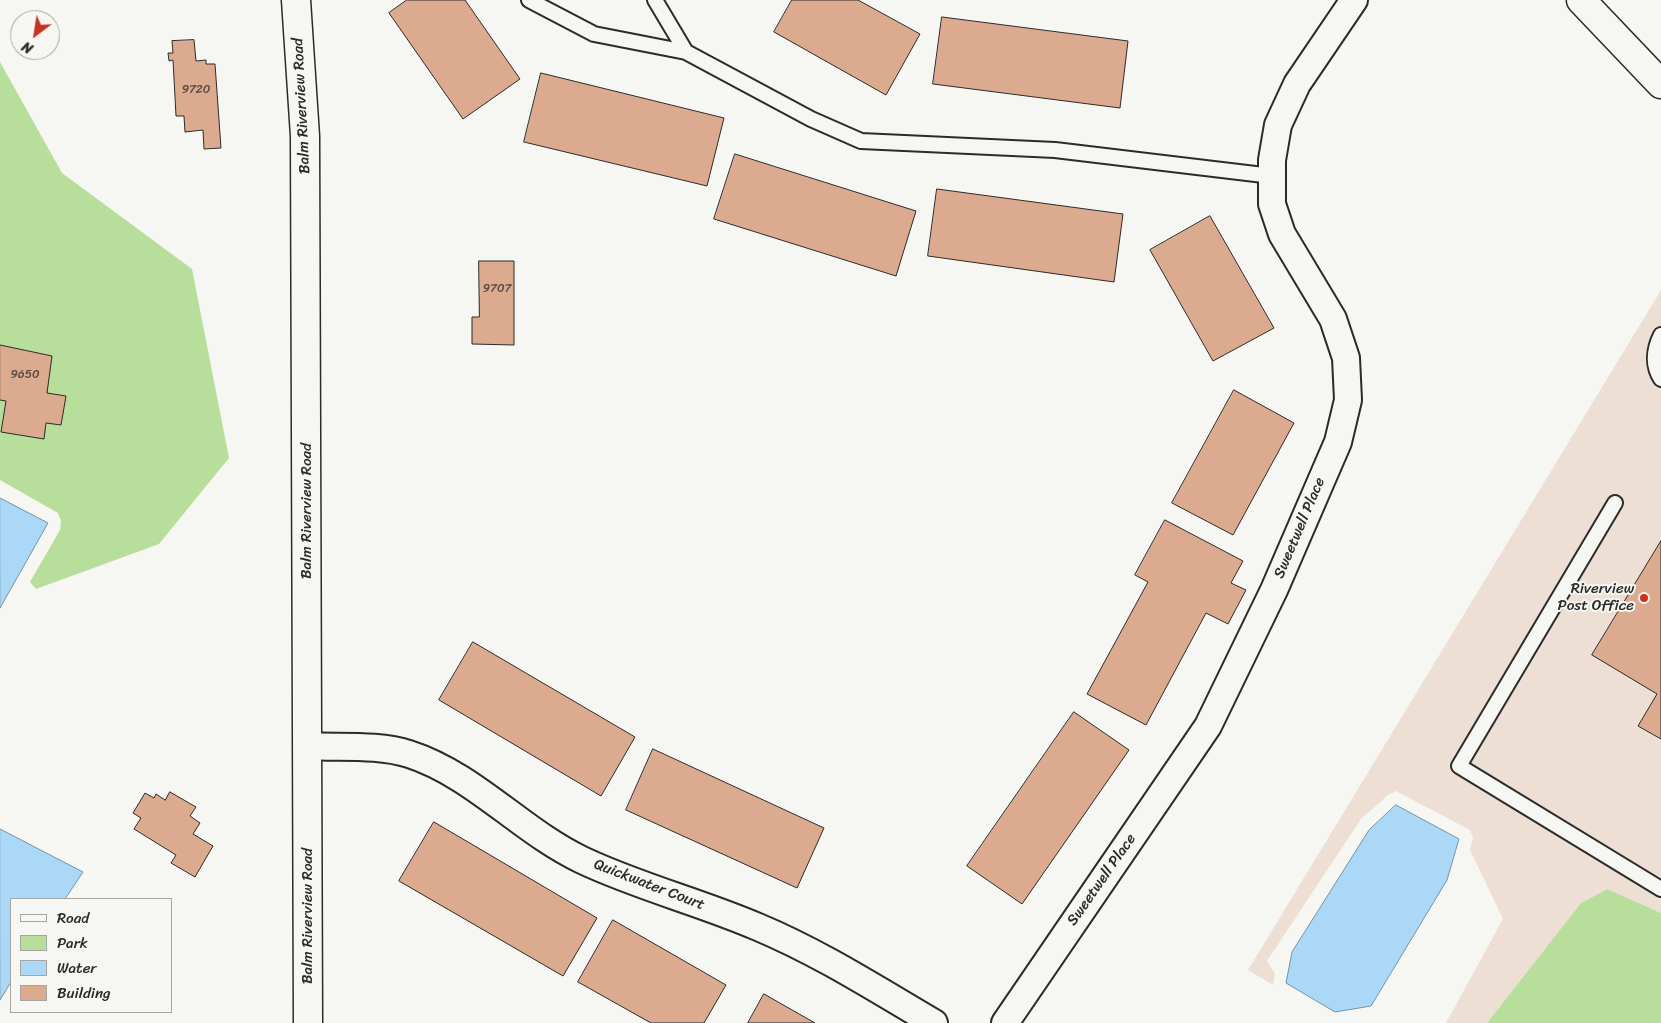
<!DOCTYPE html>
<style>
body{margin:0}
#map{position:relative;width:1661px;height:1023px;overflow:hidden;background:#f6f6f2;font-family:Sriracha,sans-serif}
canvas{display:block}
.legend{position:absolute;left:10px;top:898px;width:162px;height:115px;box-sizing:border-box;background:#f6f6f2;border:1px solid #a5a5a2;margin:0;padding:6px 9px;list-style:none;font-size:15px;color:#2b2b2b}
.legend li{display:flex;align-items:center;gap:10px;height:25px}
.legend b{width:25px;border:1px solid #a5a5a2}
.north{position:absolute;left:10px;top:10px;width:50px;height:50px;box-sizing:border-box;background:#f6f6f2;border:1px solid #a5a5a2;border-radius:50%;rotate:211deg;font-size:14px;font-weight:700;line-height:20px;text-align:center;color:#2b2b2b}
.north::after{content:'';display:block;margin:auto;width:18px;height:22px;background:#c8321e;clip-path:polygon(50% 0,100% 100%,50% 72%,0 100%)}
</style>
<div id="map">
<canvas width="1661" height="1023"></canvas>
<ul class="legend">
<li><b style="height:6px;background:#f6f6f2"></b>Road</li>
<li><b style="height:14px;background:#b7de9a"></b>Park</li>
<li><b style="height:14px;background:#aad8f6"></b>Water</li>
<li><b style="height:14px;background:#dcaa8e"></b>Building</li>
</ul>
<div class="north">N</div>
</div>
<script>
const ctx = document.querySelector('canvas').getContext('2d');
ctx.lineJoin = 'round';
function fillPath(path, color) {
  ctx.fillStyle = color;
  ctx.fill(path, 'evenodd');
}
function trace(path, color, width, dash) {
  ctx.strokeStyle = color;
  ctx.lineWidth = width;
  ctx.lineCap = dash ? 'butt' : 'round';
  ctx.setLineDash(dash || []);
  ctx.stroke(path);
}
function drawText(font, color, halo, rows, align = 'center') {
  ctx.font = font + ' Sriracha,sans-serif';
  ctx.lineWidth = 4;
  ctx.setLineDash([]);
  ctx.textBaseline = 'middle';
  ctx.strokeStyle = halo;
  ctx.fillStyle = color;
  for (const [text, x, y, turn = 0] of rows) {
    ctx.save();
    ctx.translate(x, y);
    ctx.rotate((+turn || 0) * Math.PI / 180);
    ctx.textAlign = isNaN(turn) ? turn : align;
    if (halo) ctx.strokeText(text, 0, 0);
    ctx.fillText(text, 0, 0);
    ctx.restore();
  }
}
const built = new Path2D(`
 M 1661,290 L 1661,913 L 1606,889 L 1581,903 L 1487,1023 L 1446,1023 L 1503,919 L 1470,850 L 1473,838 L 1470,830 L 1396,791 L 1388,795 L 1361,819 L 1267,961 L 1275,974 L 1273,985 L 1248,970 Z`);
const green = new Path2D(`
 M 0,62 L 62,173 L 192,269 L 229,458 L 159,544 L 36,589 L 30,582 L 60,530 L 61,521 L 58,513 L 0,480 Z
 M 1607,889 L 1661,913 L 1661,1023 L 1487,1023 L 1581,903 Z`);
const water = new Path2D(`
 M 0,498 L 48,523 L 0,608 Z
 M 1396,805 L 1459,839 L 1447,880 L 1371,1006 L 1335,1012 L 1286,983 L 1292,952 L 1369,830 Z
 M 0,829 L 83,872 L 65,899 L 11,899 L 11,982 L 0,1000 Z`);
const building = new Path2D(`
 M 407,0 L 465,0 L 520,79 L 463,119 L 389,13 Z
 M 792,0 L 858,0 L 920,34 L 886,95 L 774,32 Z
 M 942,17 L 1128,41 L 1120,108 L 933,84 Z
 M 194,40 L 196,61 L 206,60 L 206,64 L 215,64 L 221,148 L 204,149 L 203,130 L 185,132 L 184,116 L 176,116 L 173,60 L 169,61 L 168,53 L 173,53 L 172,41 Z
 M 541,73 L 724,118 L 707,186 L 524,142 Z
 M 735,154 L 916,211 L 896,276 L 714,219 Z
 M 937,189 L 1123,214 L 1114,282 L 928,256 Z
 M 1210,216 L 1274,328 L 1213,361 L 1150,250 Z
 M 479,261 L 514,261 L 514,345 L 472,344 L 472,317 L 479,317 Z
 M 0,345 L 52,356 L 47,393 L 66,396 L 61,425 L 46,423 L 44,439 L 1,432 L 6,401 L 0,400 Z
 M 1234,390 L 1294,423 L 1233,535 L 1172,503 Z
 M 1165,520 L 1243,561 L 1231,583 L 1246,590 L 1228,624 L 1206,613 L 1146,725 L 1087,694 L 1148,582 L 1135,575 Z
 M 1661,541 L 1661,739 L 1638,726 L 1657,694 L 1592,655 Z
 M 473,642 L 635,737 L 601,796 L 439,700 Z
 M 1074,712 L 1129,750 L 1022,904 L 967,866 Z
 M 653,749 L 824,828 L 797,888 L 626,810 Z
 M 170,792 L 196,807 L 190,816 L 200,823 L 193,834 L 213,846 L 195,877 L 171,863 L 176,855 L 134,829 L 141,818 L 133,813 L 145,793 L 154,798 L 156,794 L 165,800 Z
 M 434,822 L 597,918 L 563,976 L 399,881 Z
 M 613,920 L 726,985 L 704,1023 L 651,1023 L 578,982 Z
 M 764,994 L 815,1023 L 748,1023 Z`);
const service = new Path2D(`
 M 529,0 L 594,34 L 686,52 L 811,119 L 861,141 L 1055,150 L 1272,176
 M 655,0 L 686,52
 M 1661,335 C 1654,349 1652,365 1661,379
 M 1615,503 L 1459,766 L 1661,889`);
const minor = new Path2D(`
 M 307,746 C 339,748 378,744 409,754 C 474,775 521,831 582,860 C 639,887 700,902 758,927 C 820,953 876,989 934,1023
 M 1005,1023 L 1208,726 L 1274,590 L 1338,442 L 1348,400 L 1346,358 L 1333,319 L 1282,234 L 1272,204 L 1272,160 L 1278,125 L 1297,84 L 1354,0`);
const secondary = new Path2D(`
 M 296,0 L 305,136 L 308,1023
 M 1581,0 L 1661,84`);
const markers = [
 [1644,598,5,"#c8321e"]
];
const numberNames = [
 ["9720",196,90],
 ["9707",497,289],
 ["9650",25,375]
];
const streetNames = [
 ["Balm Riverview Road",302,106,-93],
 ["Balm Riverview Road",307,511,-90],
 ["Sweetwell Place",1300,528,-67],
 ["Sweetwell Place",1102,880,-55],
 ["Quickwater Court",649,885,21],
 ["Balm Riverview Road",308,916,-90]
];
const poiNames = [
 ["Riverview",1634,589],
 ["Post Office",1634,606]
];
fillPath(built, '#eedfd4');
fillPath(green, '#b7de9a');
fillPath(water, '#aad8f6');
trace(water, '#7793a5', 1);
fillPath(building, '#dcaa8e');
trace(building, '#2b2b2b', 1);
trace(service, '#2b2b2b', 18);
trace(minor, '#2b2b2b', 30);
trace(secondary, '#2b2b2b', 31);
trace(service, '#f6f6f2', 14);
trace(minor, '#f6f6f2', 26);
trace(secondary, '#f6f6f2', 28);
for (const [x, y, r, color] of markers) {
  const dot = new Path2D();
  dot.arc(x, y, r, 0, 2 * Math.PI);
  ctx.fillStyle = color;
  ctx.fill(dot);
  trace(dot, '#f6f6f2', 2);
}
drawText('12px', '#574b44', null, numberNames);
drawText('15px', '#2b2b2b', '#f6f6f2', streetNames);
drawText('15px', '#2b2b2b', '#f6f6f2', poiNames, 'right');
</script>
